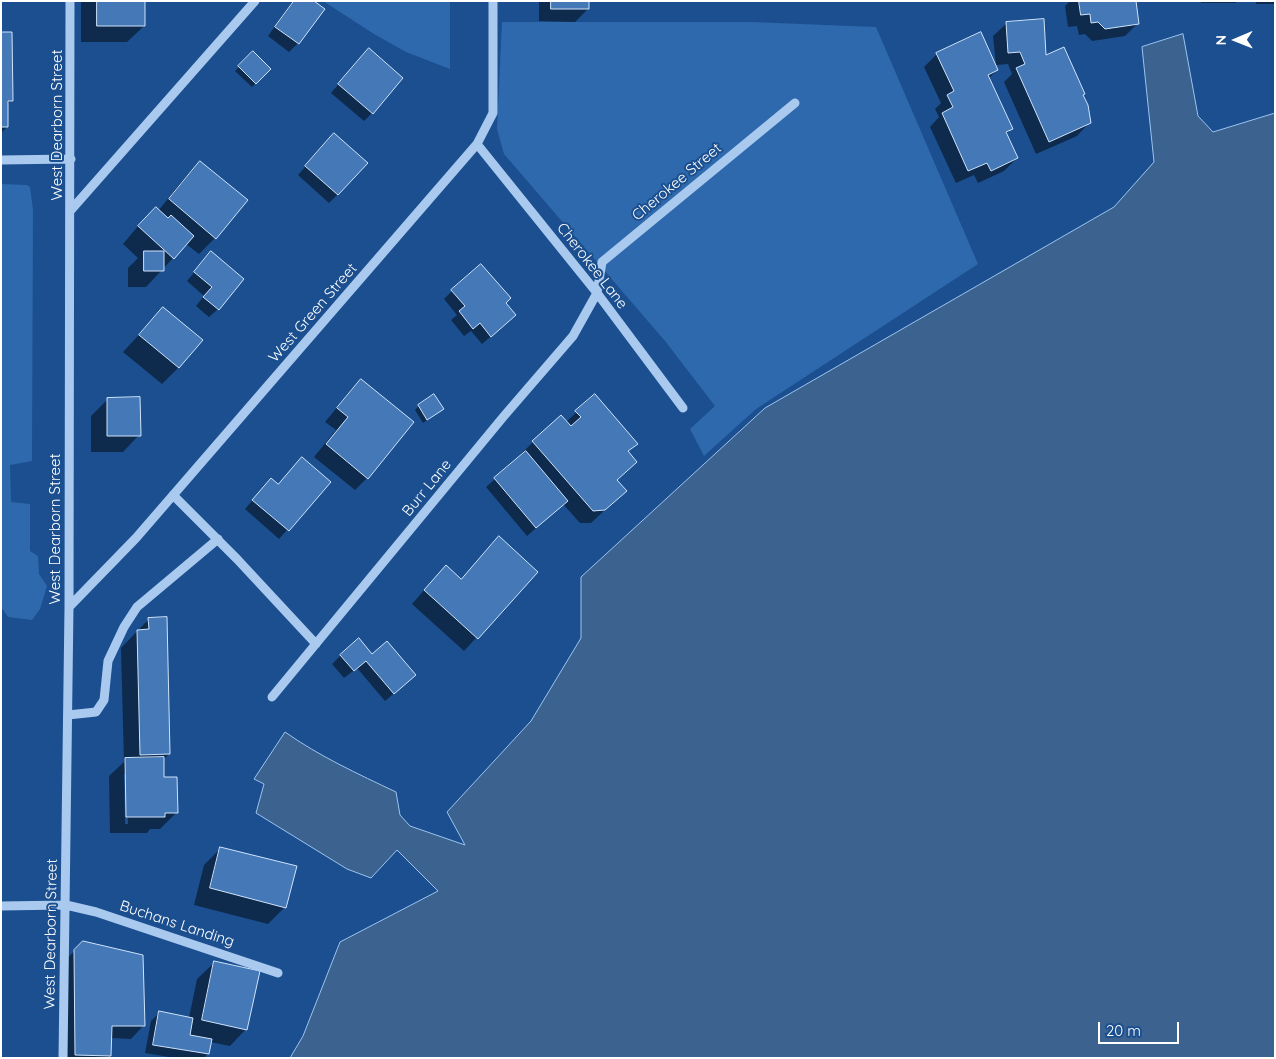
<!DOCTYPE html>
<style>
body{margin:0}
#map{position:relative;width:1276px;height:1059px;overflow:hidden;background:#1b4f8f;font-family:Quicksand,sans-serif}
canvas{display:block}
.frame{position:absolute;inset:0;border:2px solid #fff;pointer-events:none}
.north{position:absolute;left:1211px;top:15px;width:50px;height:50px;-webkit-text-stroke:4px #1b4f8f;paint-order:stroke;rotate:269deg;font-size:14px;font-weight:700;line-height:20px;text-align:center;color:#fff}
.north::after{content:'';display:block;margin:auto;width:18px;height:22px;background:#fff;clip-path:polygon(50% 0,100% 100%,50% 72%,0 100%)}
.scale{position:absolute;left:1098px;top:1022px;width:81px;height:22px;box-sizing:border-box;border:2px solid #fff;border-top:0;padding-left:6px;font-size:15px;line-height:18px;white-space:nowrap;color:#fff;-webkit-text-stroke:4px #1b4f8f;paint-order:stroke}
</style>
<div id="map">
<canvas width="1276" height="1059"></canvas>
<div class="frame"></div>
<div class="north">N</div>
<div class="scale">20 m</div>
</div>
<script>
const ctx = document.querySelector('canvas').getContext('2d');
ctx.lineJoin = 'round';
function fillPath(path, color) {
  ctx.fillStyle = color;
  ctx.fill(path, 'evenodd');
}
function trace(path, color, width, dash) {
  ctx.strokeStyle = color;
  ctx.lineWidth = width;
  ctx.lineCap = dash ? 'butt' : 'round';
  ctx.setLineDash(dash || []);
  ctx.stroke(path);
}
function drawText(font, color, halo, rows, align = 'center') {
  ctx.font = font + ' Quicksand,sans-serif';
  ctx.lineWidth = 4;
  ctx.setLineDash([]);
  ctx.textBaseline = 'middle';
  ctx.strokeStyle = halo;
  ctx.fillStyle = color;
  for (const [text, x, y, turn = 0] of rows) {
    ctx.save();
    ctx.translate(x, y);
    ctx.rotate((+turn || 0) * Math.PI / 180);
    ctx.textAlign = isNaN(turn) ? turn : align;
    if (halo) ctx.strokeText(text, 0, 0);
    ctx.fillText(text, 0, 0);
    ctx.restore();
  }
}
const green = new Path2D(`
 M 323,1 L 450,1 L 450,69 L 406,52 L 374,34 Z
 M 502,22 L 751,22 L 876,27 L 978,264 L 756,409 L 704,456 L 690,429 L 715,406 L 665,341 L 504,154 L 497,129 Z
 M 1,184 L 27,185 L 30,187 L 33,210 L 32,461 L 10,465 L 11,502 L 30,504 L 30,551 L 38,556 L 39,574 L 47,586 L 40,609 L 32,620 L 8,617 L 1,607 Z`);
const water = new Path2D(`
 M 1183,34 L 1198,116 L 1213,132 L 1275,113 L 1275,1058 L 290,1058 L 303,1036 L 340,942 L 438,891 L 397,850 L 371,878 L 347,869 L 256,813 L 264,784 L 254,779 L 285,732 C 319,756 358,774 396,792 L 400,815 L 410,826 L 465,845 L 447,812 L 531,721 L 581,638 L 581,577 L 765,408 L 1114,207 L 1154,162 L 1142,47 Z`);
const shadow = new Path2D(`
 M 81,1 L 144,1 L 144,26 L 127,42 L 81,42 Z
 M 293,1 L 312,1 L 323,9 L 298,43 L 289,52 L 268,36 Z
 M 539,1 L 588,1 L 588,9 L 575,22 L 539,21 Z
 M 1070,1 L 1135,1 L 1138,23 L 1125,36 L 1092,41 L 1085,34 L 1079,35 L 1077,26 L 1068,27 L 1065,6 Z
 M 1201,1 L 1237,1 L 1236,3 L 1201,3 Z
 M 1256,1 L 1275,1 L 1275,4 L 1256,4 Z
 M 1006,24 L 1045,56 L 1082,95 L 1089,123 L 1077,136 L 1036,154 L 1004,82 L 1012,74 L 1008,64 L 996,65 L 993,36 Z
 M 1,33 L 12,100 L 7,105 L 7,127 L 1,133 Z
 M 253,53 L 269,69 L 252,87 L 235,71 Z
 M 937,54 L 997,70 L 988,79 L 1011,129 L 1006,134 L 1017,158 L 1004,171 L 978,183 L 974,175 L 956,183 L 930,127 L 939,117 L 935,109 L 941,103 L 924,67 Z
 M 361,58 L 372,113 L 364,121 L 331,93 Z
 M 326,143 L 338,194 L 329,203 L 298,175 Z
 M 200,162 L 215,238 L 199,254 L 186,244 L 146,287 L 128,287 L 128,268 L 138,258 L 123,244 L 139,225 L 158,211 L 184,179 Z
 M 211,253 L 218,309 L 209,317 L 196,306 L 204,296 L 187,281 Z
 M 452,291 L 505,303 L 506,323 L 482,344 L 471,331 L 464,336 L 451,320 L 457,315 L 444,299 Z
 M 163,309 L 178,368 L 162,384 L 123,352 Z
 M 361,380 L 367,478 L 355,490 L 314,457 L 336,430 L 325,422 L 349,393 Z
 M 594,396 L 636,444 L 627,452 L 636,462 L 616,481 L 625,491 L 591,523 L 580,523 L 563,504 L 527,536 L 486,487 L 522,456 L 521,454 L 533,442 L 566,422 Z
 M 108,399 L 139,435 L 123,452 L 91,452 L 91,416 Z
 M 419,406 L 438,412 L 423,423 L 415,410 Z
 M 329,482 L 279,539 L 245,509 L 263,488 Z
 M 499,538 L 536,572 L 464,651 L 412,604 L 433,580 L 460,580 Z
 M 149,619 L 169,754 L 163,760 L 163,778 L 176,813 L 160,829 L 150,829 L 147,833 L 110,833 L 109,776 L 124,762 L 121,648 ZM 124,774 L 127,774 L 128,824 L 125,824 Z
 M 341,655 L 372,655 L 406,683 L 385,701 L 357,668 L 344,678 L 332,664 Z
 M 221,848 L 285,907 L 268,924 L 194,905 L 204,865 Z
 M 83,942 L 143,1026 L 131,1039 L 110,1038 L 110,1055 L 107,1058 L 63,1058 L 62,964 Z
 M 214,963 L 246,1029 L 230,1046 L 210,1042 L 208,1053 L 204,1058 L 175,1058 L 145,1053 L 151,1021 L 160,1012 L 189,1018 L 197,979 Z`);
const building = new Path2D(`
 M 97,1 L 145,1 L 145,26 L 97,26 Z
 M 294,1 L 314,1 L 325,9 L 299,44 L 275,27 Z
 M 551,1 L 589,1 L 589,9 L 551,9 Z
 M 1079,1 L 1136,1 L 1139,24 L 1105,29 L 1098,22 L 1091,23 L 1090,14 L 1081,15 Z
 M 1044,19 L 1046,55 L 1064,47 L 1085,94 L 1083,95 L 1088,105 L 1091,123 L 1049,142 L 1016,68 L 1025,64 L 1020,52 L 1008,53 L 1006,22 Z
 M 1,32 L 12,32 L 13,101 L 8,101 L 8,127 L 1,127 Z
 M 981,32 L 998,70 L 988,75 L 1013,129 L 1006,132 L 1018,158 L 991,171 L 987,163 L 968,171 L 942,113 L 953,107 L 947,95 L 954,91 L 936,53 Z
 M 369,48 L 403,78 L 373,114 L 338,84 Z
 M 253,51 L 271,69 L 256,84 L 238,66 Z
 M 334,133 L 368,163 L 338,195 L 305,166 Z
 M 200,161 L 248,200 L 216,239 L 169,199 Z
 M 156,207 L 168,218 L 171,215 L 194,236 L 174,259 L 138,226 Z
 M 144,251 L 164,251 L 164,271 L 144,271 Z
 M 211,251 L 244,279 L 219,310 L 203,297 L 212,287 L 194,272 Z
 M 481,264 L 511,298 L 506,303 L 516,315 L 491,337 L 480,323 L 473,329 L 459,311 L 465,306 L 451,290 Z
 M 163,307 L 203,340 L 179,368 L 139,335 Z
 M 361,379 L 414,422 L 368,479 L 326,444 L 348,417 L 337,408 Z
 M 434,394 L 444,409 L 427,420 L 418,405 Z
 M 595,394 L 638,444 L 628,451 L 637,462 L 617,480 L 627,491 L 605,510 L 593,511 L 532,441 L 561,415 L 571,426 L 581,417 L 575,411 Z
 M 140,397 L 141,436 L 107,436 L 107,398 Z
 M 526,451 L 568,501 L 536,528 L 494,478 Z
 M 302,457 L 331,482 L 289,531 L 252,500 L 271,478 L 278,484 Z
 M 499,536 L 538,572 L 478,639 L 424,590 L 446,565 L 461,579 Z
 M 167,617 L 170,754 L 140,755 L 137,630 L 149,629 L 148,618 Z
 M 359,638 L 372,654 L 387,641 L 416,675 L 394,694 L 366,661 L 354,671 L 340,655 Z
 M 164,757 L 164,777 L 177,777 L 178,813 L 165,813 L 165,817 L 126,817 L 125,758 Z
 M 220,847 L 297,866 L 286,908 L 210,888 Z
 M 83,941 L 143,955 L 145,1026 L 112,1026 L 111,1056 L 75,1055 L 74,950 Z
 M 214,961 L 260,971 L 247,1030 L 202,1020 Z
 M 159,1011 L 193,1018 L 190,1035 L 212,1039 L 209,1054 L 153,1045 Z`);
const minor = new Path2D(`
 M 477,144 L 597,293 L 683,408
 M 1,160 L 71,159
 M 71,210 L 255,1
 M 173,495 L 237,559 L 316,644
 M 69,607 L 136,538 L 477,144 L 493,113 L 493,1
 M 272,697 L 504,416 L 573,336 L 597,293 L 602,262 L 795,103
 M 68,715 L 96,712 L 104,700 L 108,661 L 124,627 L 137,607 L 218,539
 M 1,906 L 66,905 L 96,912 L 278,973
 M 63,1058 L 69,607 L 70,1`);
const streetNames = [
 ["West Dearborn Street",57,125,-90],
 ["Cherokee Street",677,182,-40],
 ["Cherokee Lane",592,266,52],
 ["West Green Street",313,313,-49],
 ["Burr Lane",427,488,-51],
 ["West Dearborn Street",55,529,-90],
 ["Buchans Landing",177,924,18],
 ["West Dearborn Street",51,934,-89]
];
fillPath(green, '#2e69ad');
fillPath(water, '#3c6290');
trace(water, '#9cc4f0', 1);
fillPath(shadow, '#0007');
fillPath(building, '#4478b7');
trace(building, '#cfe3fa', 1);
trace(minor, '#a9c9ee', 9);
drawText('15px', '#fff', '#1b4f8f', streetNames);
</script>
